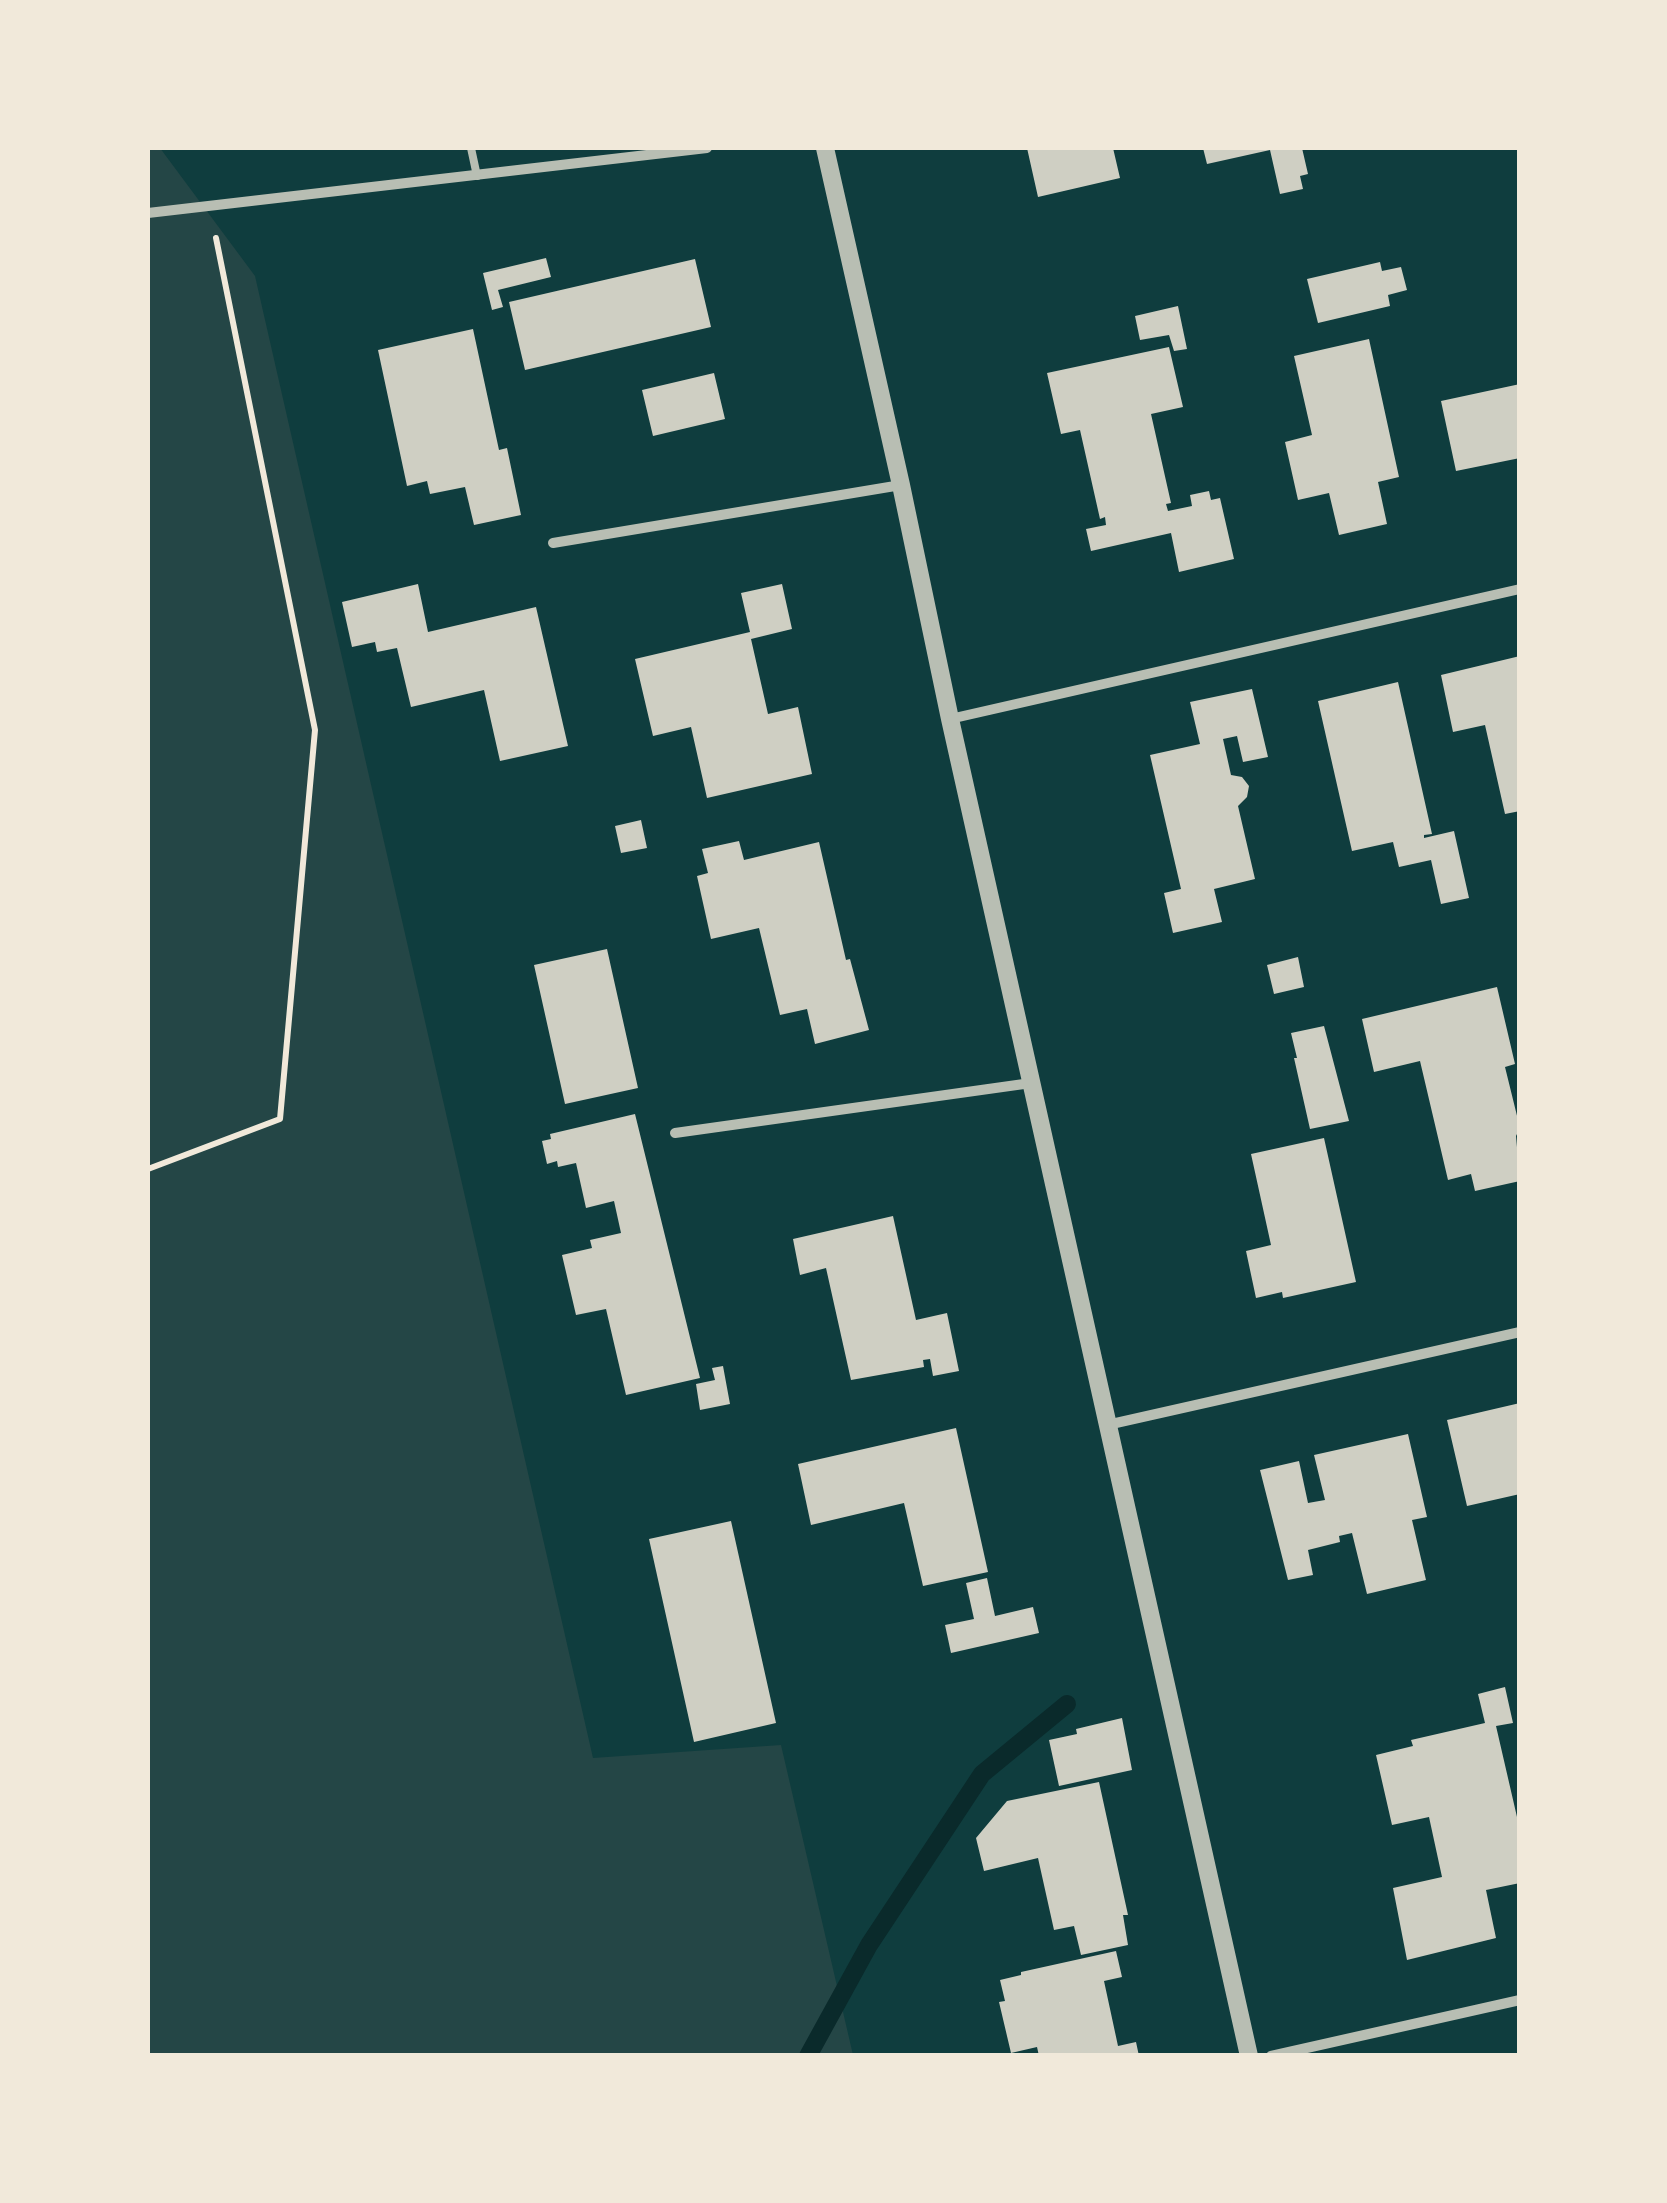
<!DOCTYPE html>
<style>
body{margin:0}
#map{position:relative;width:1667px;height:2203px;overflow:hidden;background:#0f3d3e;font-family:Helvetica,sans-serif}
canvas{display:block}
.frame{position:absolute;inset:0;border:150px solid #f1e9da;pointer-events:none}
</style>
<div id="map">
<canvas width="1667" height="2203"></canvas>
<div class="frame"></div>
</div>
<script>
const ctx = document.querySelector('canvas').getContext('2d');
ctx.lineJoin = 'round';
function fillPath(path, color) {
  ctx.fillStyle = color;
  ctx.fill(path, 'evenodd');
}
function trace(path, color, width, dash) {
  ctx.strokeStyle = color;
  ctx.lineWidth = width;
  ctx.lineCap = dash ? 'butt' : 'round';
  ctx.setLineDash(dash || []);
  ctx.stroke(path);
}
const green = new Path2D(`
 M 148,148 L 160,148 L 255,276 L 593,1758 L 781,1745 L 853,2055 L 148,2055 Z`);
const stream = new Path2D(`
 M 808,2056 L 869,1945 L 982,1774 L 1067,1704`);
const building = new Path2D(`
 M 1027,148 L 1113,148 L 1120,178 L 1038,197 Z
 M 1203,148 L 1302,148 L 1308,174 L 1300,176 L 1303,189 L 1280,194 L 1270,150 L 1207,164 Z
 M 546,258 L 551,277 L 498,290 L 503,307 L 492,310 L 483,273 Z
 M 695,259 L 711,327 L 525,370 L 509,302 Z
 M 1380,262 L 1382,271 L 1401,267 L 1407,290 L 1388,295 L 1390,306 L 1318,323 L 1307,279 Z
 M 1178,306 L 1187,349 L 1174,351 L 1169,335 L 1140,340 L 1135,316 Z
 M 473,329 L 499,450 L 507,448 L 521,515 L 474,525 L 465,487 L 430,494 L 427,481 L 407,486 L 378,350 Z
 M 1369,339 L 1399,477 L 1378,482 L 1387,524 L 1339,535 L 1329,493 L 1298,500 L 1285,442 L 1312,435 L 1294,356 Z
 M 1169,347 L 1183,407 L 1151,414 L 1171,503 L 1166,504 L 1168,511 L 1192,506 L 1190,495 L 1209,491 L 1211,500 L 1220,498 L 1234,559 L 1179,572 L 1171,533 L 1091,551 L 1086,529 L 1106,525 L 1105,517 L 1100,519 L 1080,430 L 1061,434 L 1047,373 Z
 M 714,373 L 725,419 L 653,436 L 642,390 Z
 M 1520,384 L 1520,458 L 1456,471 L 1441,401 Z
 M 418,584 L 428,632 L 536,607 L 568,746 L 500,761 L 484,690 L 411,707 L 397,648 L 377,652 L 375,642 L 352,647 L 342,602 Z
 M 782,584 L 792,629 L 751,639 L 768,714 L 798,707 L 812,774 L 707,798 L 691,727 L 653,736 L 635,659 L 750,632 L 741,593 Z
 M 1520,656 L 1520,811 L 1505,814 L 1485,725 L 1453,732 L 1441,675 Z
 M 1398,682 L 1432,834 L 1424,835 L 1424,838 L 1454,831 L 1469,898 L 1441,904 L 1431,860 L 1399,867 L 1393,842 L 1352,851 L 1318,701 Z
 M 1252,689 L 1268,757 L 1243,762 L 1237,736 L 1223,739 L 1231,775 L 1242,777 L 1249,786 L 1247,797 L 1238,806 L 1255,879 L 1214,889 L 1222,922 L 1173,933 L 1164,893 L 1181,889 L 1150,755 L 1200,744 L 1190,702 Z
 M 641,820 L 647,848 L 621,853 L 615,826 Z
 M 739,841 L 744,860 L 819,842 L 846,960 L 850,959 L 869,1030 L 815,1044 L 807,1009 L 780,1015 L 759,928 L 711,939 L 697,876 L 708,873 L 702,849 Z
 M 607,949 L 638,1088 L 565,1104 L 534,965 Z
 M 1298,957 L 1304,987 L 1274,994 L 1267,965 Z
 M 1497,987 L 1515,1064 L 1505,1067 L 1520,1128 L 1516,1136 L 1520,1181 L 1475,1191 L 1471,1174 L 1448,1180 L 1420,1061 L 1374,1072 L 1362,1019 Z
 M 1324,1026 L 1349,1121 L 1310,1129 L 1294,1058 L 1297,1058 L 1291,1033 Z
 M 635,1114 L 700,1378 L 626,1395 L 606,1309 L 576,1315 L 562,1255 L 592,1248 L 590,1240 L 621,1233 L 614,1201 L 586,1208 L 576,1163 L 558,1167 L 557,1161 L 547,1164 L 542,1141 L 551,1139 L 550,1134 Z
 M 1324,1138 L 1356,1282 L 1283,1298 L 1282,1292 L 1256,1298 L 1246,1251 L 1271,1245 L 1251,1154 Z
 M 893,1216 L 916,1320 L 947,1313 L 959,1371 L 933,1376 L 930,1359 L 923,1360 L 924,1367 L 851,1380 L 826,1268 L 800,1275 L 793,1239 Z
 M 723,1366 L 730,1404 L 700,1410 L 696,1384 L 715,1380 L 712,1368 Z
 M 1520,1403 L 1520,1494 L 1467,1506 L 1447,1420 Z
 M 956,1428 L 988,1572 L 923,1586 L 904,1503 L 811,1525 L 798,1464 Z
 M 1408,1434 L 1427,1517 L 1412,1520 L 1426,1580 L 1367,1594 L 1352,1533 L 1339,1536 L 1340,1542 L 1308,1550 L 1313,1575 L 1288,1580 L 1260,1470 L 1299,1461 L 1308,1503 L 1325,1500 L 1314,1455 Z
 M 731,1521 L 776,1723 L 694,1742 L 649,1539 Z
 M 987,1578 L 995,1616 L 1033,1607 L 1039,1633 L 951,1653 L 945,1625 L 974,1619 L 966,1583 Z
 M 1505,1687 L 1513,1723 L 1496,1726 L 1520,1830 L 1520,1883 L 1486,1890 L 1496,1938 L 1407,1960 L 1393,1888 L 1442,1877 L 1429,1817 L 1392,1825 L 1376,1755 L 1413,1746 L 1411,1740 L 1485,1723 L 1478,1694 Z
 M 1122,1718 L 1132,1770 L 1059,1786 L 1049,1740 L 1077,1734 L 1076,1729 Z
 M 1099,1782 L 1128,1915 L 1123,1915 L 1128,1945 L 1081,1955 L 1074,1926 L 1054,1930 L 1038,1858 L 984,1871 L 976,1838 L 1007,1801 Z
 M 1116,1951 L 1122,1977 L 1104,1981 L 1118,2046 L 1136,2042 L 1139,2056 L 1039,2056 L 1037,2047 L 1011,2053 L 999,2002 L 1005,2001 L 1000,1980 L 1021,1975 L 1021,1972 Z`);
const path = new Path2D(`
 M 148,1169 L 280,1119 L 315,730 L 216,238`);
const service = new Path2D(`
 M 471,148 L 477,176`);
const minor = new Path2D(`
 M 148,213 L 707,148
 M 553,543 L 901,485
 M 950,719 L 1520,589
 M 675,1133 L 1031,1083
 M 1107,1425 L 1520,1332
 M 1271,2056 L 1520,2000`);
const tertiary = new Path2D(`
 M 825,148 L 901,485 L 950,719 L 1249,2056`);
fillPath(green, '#244646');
trace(stream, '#0a2a2b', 18);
fillPath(building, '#cfcfc3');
trace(path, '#f1e9da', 6);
trace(service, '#b8beb3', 8);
trace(minor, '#b8beb3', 10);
trace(tertiary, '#b8beb3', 18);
</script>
